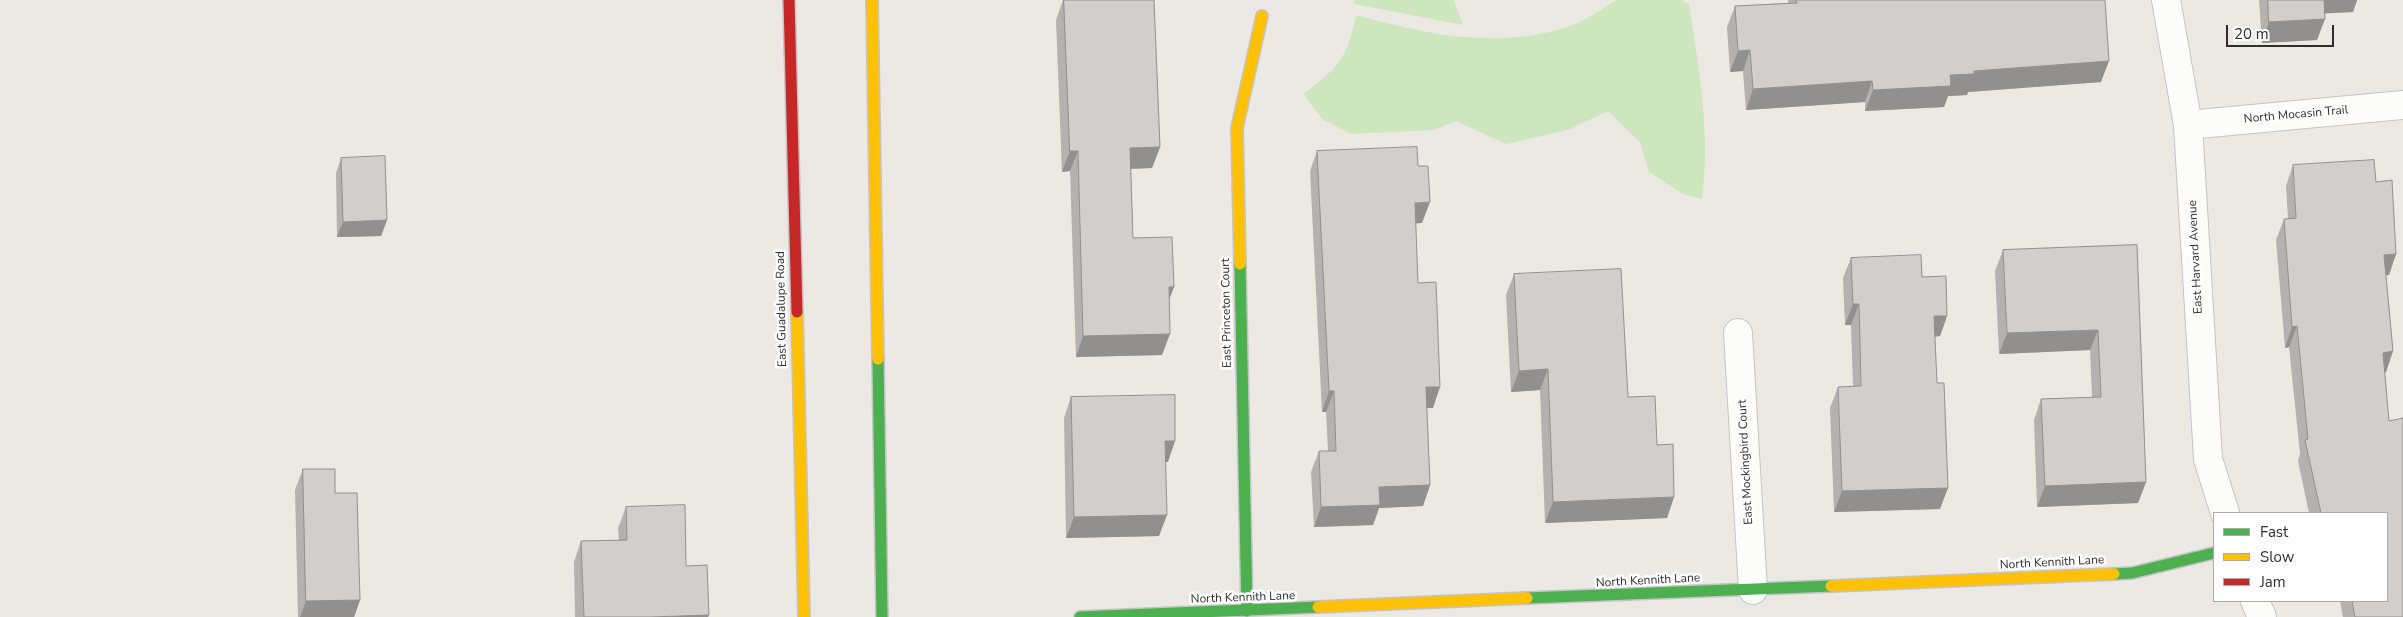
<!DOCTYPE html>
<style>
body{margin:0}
#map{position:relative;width:2403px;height:617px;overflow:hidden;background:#ece8e4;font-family:"Nunito Sans",sans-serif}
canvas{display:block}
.legend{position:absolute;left:2213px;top:512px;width:175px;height:90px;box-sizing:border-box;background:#fff;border:1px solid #ababab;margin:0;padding:6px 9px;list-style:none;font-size:15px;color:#2e2e2e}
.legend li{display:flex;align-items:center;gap:10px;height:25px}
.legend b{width:25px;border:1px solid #ababab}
.scale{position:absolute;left:2226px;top:25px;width:108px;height:22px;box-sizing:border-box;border:2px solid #2e2e2e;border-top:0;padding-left:6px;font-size:15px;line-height:18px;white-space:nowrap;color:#2e2e2e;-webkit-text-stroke:4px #fff;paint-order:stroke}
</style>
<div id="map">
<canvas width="2403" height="617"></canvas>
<ul class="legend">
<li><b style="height:6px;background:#4caf50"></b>Fast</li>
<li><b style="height:6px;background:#ffc107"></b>Slow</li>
<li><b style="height:6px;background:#c62828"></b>Jam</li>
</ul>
<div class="scale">20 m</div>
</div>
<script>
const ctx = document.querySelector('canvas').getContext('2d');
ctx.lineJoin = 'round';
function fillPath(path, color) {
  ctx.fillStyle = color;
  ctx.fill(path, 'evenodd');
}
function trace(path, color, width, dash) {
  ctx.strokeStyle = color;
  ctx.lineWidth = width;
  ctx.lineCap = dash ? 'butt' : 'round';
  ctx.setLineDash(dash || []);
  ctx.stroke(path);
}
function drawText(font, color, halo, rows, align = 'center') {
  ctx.font = font + ' "Nunito Sans",sans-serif';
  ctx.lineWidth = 5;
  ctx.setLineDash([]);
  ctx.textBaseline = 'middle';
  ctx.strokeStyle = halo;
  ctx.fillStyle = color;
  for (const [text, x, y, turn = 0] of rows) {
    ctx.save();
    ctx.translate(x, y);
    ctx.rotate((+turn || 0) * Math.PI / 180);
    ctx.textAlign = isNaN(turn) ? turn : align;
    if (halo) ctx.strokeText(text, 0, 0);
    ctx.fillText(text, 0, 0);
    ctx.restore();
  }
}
const green = new Path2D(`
 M 1354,0 L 1454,0 L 1463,25 L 1354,4 Z
 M 1617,0 L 1681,0 L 1689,4 C 1699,69 1711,134 1702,199 L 1683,194 L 1649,172 L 1640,142 L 1608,111 L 1568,130 L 1506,144 L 1456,121 L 1434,130 L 1351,134 L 1322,119 L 1304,94 C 1339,67 1347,58 1356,15 C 1425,34 1496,50 1567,27 C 1584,22 1601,9 1617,0 Z`);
const street = new Path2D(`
 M 2166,0 L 2188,125 L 2208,459 L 2225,513
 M 2188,125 L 2403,105
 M 1738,333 L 1753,590
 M 2255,601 L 2262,617`);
const fast = new Path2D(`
 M 1240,264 L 1247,611
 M 878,359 L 882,617
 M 2114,574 L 2132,573 L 2214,553
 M 1527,598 L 1831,586
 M 1080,617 L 1318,607`);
const slow = new Path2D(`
 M 872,0 L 878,359
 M 1240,264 L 1237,128 L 1262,16
 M 797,312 L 804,617
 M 1831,586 L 2114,574
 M 1318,607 L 1527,598`);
const jam = new Path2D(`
 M 789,0 L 797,312`);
const wall = new Path2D(`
 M 1063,0 L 1154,0 L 1160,147 L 1152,168 L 1131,169 L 1133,238 L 1169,299 L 1162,355 L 1076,357 L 1070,171 L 1062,172 L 1056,20 Z
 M 1788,0 L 2105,0 L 2101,82 L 1968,92 L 1967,95 L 1948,96 L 1944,107 L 1865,111 L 1865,102 L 1746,110 L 1743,71 L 1730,72 L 1727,27 L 1735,6 L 1788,3 Z
 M 2259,0 L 2357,0 L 2353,12 L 2324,13 L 2317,40 L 2262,43 Z
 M 1317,151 L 1418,166 L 1422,223 L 1415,223 L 1418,283 L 1433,408 L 1427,408 L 1430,485 L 1423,506 L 1379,508 L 1373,525 L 1314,527 L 1311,472 L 1319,451 L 1328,451 L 1326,412 L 1322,412 L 1310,171 Z
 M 341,158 L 387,220 L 381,236 L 337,237 L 336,173 Z
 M 2293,165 L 2376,182 L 2396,254 L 2389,275 L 2386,275 L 2393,351 L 2386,372 L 2385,372 L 2403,617 L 2343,617 L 2340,601 L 2387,601 L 2387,513 L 2309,513 L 2298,461 L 2300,454 L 2289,347 L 2285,348 L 2276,240 L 2284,219 L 2288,219 L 2286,186 Z
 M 2137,245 L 2146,482 L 2138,503 L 2037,507 L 2034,420 L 2041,399 L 2092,397 L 2090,350 L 1999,354 L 1995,271 L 2003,250 Z
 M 1851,258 L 1922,277 L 1947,316 L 1940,336 L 1935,337 L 1940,509 L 1834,512 L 1830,408 L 1838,387 L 1853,386 L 1851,325 L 1845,325 L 1843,278 Z
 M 1514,274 L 1628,397 L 1657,445 L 1674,497 L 1667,518 L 1545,523 L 1540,390 L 1511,392 L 1506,295 Z
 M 1071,397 L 1168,462 L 1165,462 L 1159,536 L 1066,538 L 1064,418 Z
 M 303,469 L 335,493 L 360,600 L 354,617 L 298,617 L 295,490 Z
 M 626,507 L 686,566 L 709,615 L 708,617 L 575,617 L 574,562 L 581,541 L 619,540 L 618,528 Z`);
const shadedWall = new Path2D(`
 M 2321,0 L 2357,0 L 2353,12 L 2315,14 Z
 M 2325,19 L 2317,40 L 2262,43 L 2269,22 Z
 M 1750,50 L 1743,71 L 1730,72 L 1738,51 Z
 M 2109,61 L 2101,82 L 1968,92 L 1967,95 L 1948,96 L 1944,107 L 1865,111 L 1873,90 L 1974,71 Z
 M 1872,81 L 1865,102 L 1746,110 L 1753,89 Z
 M 1160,147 L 1152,168 L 1123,169 L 1130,148 Z
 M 1070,151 L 1078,151 L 1070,171 L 1062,172 Z
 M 1430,202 L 1422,223 L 1407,224 L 1415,203 Z
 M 387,220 L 381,236 L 337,237 L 343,222 Z
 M 2396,254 L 2389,275 L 2376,276 L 2384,255 Z
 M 1169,287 L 1174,287 L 1166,308 Z
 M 1853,304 L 1859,304 L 1851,325 L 1845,325 Z
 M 1934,316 L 1947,316 L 1940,336 L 1926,337 Z
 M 2297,326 L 2289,347 L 2285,348 L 2292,327 Z
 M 2098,330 L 2090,350 L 1999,354 L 2007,333 Z
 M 1170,334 L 1162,355 L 1076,357 L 1083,336 Z
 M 2393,351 L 2386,372 L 2376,374 L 2383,353 Z
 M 1548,369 L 1540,390 L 1511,392 L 1519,371 Z
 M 1426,387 L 1440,387 L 1433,408 L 1419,408 Z
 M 1329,391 L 1334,391 L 1326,412 L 1322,412 Z
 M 1165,441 L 1175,441 L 1168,462 L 1157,462 Z
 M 2146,482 L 2138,503 L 2037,507 L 2045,486 Z
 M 1430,485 L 1423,506 L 1379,508 L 1373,525 L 1314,527 L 1321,507 L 1379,487 Z
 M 1948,488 L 1940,509 L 1834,512 L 1842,491 Z
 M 1674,497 L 1667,518 L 1545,523 L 1553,502 Z
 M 1167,515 L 1159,536 L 1066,538 L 1074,517 Z
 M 360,600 L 354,617 L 300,617 L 306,601 Z
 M 709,615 L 708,617 L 651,617 Z`);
const building = new Path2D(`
 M 1064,0 L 1154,0 L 1160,147 L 1130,148 L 1133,238 L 1172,237 L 1174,287 L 1169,287 L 1170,334 L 1083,336 L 1078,151 L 1070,151 Z
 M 1796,0 L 2105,0 L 2109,61 L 1974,71 L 1974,74 L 1950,75 L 1951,86 L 1873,90 L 1872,81 L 1753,89 L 1750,50 L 1738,51 L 1735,6 L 1797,3 Z
 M 2268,0 L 2324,0 L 2325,19 L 2269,22 Z
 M 1417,147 L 1418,166 L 1428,166 L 1430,202 L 1415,203 L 1418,283 L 1436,282 L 1440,387 L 1426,387 L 1430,485 L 1379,487 L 1380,505 L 1321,507 L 1319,451 L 1336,451 L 1334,391 L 1329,391 L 1317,151 Z
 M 385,156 L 387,220 L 343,222 L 341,158 Z
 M 2374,160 L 2376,182 L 2392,180 L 2396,254 L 2384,255 L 2393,351 L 2383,353 L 2389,421 L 2403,418 L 2403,617 L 2355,617 L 2352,601 L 2387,601 L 2387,513 L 2321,513 L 2305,440 L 2308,439 L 2297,326 L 2292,327 L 2284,219 L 2296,218 L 2293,165 Z
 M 2137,245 L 2146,482 L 2045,486 L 2041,399 L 2101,397 L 2098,330 L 2007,333 L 2003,250 Z
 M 1921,255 L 1922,277 L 1946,276 L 1947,316 L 1934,316 L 1937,383 L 1944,383 L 1948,488 L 1842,491 L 1838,387 L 1861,386 L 1859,304 L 1853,304 L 1851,258 Z
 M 1621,269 L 1628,397 L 1655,396 L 1657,445 L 1673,444 L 1674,497 L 1553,502 L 1548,369 L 1519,371 L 1514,274 Z
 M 1175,395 L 1175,441 L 1165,441 L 1167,515 L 1074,517 L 1071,397 Z
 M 303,469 L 335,469 L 335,493 L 357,493 L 360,600 L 306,601 Z
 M 685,505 L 686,566 L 707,565 L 709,615 L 651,617 L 584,617 L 581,541 L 627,540 L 626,507 Z`);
const streetNames = [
 ["North Mocasin Trail",2296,115,-5],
 ["East Harvard Avenue",2196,257,-93],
 ["East Guadalupe Road",782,309,-91],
 ["East Princeton Court",1227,313,-91],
 ["East Mockingbird Court",1746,462,-93],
 ["North Kennith Lane",2052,563,-3],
 ["North Kennith Lane",1648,581,-3],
 ["North Kennith Lane",1243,598,-2]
];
fillPath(green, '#cee6be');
trace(street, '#c5c4c5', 30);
trace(fast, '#c5c4c5', 14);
trace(slow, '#c5c4c5', 14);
trace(jam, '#c5c4c5', 14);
trace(street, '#fcfcfb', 28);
trace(fast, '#4caf50', 11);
trace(slow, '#ffc107', 11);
trace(jam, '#c62828', 11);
fillPath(wall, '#b4b1af');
fillPath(shadedWall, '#92908e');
fillPath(building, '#d1cecb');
trace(building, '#92908e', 1);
drawText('12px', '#2e2e2e', '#fff', streetNames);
</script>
